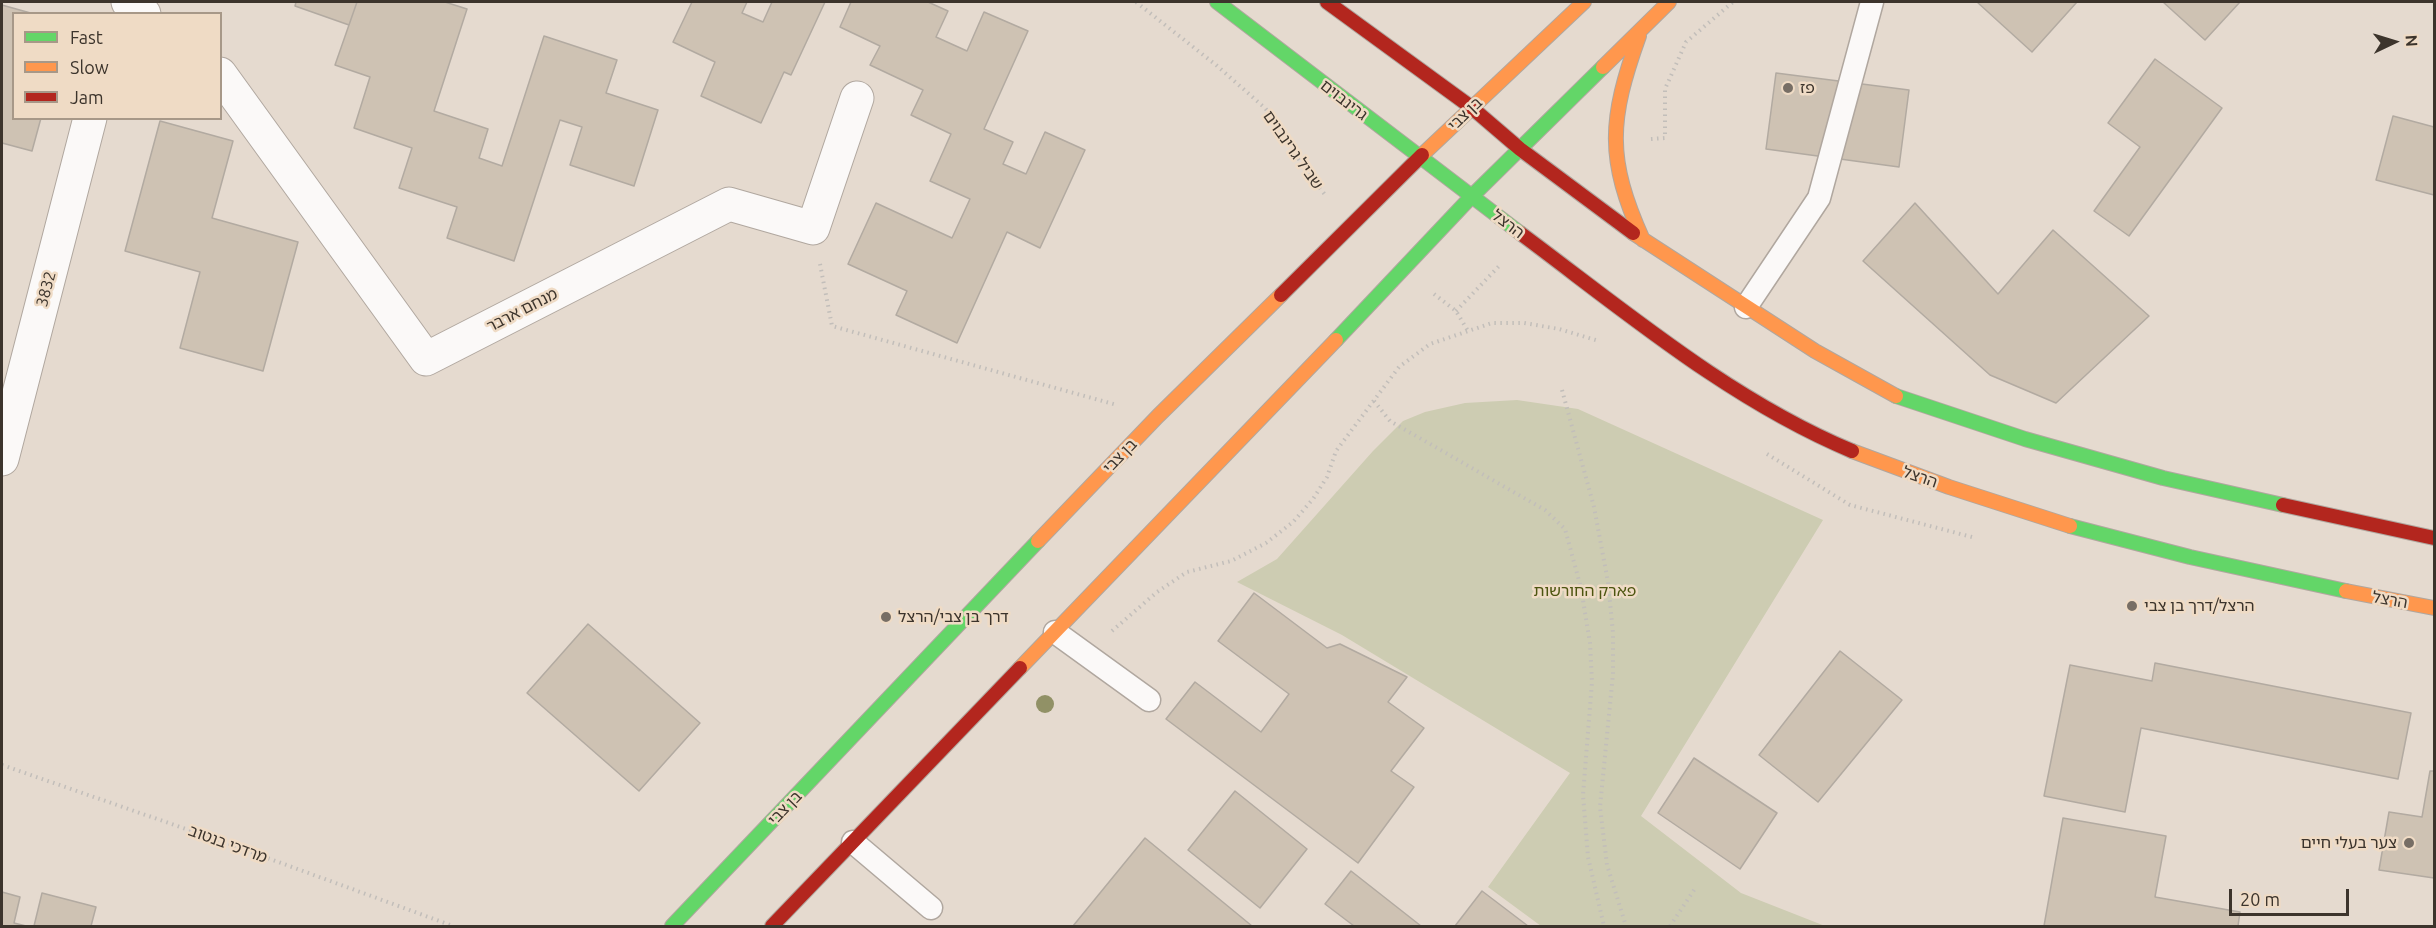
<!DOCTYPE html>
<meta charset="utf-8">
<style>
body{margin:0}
#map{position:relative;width:2436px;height:928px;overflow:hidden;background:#e5dacf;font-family:Ubuntu,sans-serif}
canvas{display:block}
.frame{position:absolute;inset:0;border:3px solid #3c342c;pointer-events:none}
.legend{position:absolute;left:12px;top:12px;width:210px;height:108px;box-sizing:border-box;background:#efdbc5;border:2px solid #a79888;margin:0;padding:8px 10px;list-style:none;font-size:18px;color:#3c342c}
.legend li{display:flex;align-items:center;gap:12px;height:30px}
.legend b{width:30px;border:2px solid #a79888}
.north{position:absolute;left:2364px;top:12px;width:60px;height:60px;-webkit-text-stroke:4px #efdbc5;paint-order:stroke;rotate:86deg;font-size:16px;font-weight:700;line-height:24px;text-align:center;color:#3c342c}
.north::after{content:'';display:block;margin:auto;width:21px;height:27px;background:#3c342c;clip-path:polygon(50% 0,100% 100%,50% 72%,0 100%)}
.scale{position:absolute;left:2229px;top:889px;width:120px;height:27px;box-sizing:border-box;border:3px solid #3c342c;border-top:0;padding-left:8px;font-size:18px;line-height:21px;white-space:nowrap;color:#3c342c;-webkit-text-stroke:4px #efdbc5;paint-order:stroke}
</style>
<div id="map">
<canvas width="2436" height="928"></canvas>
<div class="frame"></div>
<ul class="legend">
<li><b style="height:8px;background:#63d668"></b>Fast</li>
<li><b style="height:8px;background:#ff974d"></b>Slow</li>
<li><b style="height:8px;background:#b3261e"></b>Jam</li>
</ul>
<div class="north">N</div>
<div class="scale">20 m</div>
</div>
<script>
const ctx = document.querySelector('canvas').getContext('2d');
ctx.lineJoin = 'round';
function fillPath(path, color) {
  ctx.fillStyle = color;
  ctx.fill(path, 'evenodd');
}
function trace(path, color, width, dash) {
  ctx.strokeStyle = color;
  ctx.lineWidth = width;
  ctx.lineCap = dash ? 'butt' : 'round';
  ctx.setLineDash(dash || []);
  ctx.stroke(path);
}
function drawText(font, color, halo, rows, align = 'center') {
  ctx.font = font + ' Ubuntu,"Noto Sans Hebrew",sans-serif';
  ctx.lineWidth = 5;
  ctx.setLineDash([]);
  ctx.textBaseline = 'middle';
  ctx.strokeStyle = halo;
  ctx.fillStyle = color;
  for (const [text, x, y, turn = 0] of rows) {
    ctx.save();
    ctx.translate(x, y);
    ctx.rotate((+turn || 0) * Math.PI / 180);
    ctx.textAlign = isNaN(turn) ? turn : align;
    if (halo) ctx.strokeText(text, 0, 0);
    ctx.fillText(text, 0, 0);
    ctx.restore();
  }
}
const green = new Path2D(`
 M 1517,400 L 1578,409 L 1823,520 L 1641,816 L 1741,893 L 1825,926 L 1541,926 L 1488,887 L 1570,773 L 1342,635 L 1237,582 L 1277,559 L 1373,451 L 1403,421 L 1425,412 L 1465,403 Z`);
const building = new Path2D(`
 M 296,2 L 357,2 L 349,25 L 295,6 Z
 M 357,2 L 445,2 L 467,9 L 434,111 L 488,129 L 479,158 L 502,166 L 544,36 L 617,60 L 606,93 L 658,110 L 634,186 L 570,165 L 582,127 L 560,120 L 514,261 L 447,238 L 457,207 L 399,188 L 412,148 L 354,128 L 370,77 L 335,65 Z
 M 692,2 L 747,2 L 742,13 L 763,22 L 772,2 L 825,2 L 791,75 L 784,72 L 761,123 L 701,96 L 715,62 L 673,42 Z
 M 851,2 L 928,2 L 948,11 L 936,37 L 967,51 L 984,12 L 1028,31 L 984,129 L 1013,142 L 1003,164 L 1026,174 L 1045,132 L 1085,150 L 1040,248 L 1007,232 L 957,343 L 896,315 L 907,291 L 848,264 L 876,203 L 952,238 L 970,199 L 930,181 L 951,134 L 911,115 L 923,90 L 870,65 L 880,46 L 840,27 Z
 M 1977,2 L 2077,2 L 2032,52 Z
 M 2163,2 L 2240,2 L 2205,40 Z
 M 2,5 L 34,14 L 14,14 L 14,118 L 41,118 L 32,151 L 2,143 Z
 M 2155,59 L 2222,108 L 2129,236 L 2094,211 L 2140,147 L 2108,123 Z
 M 1776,73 L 1909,90 L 1899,167 L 1766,149 Z
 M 2393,116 L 2434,127 L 2434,195 L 2376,180 Z
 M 160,121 L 233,141 L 212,218 L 298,242 L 263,371 L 180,348 L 200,272 L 125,251 Z
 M 1915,203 L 1998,294 L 2053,230 L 2149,316 L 2056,403 L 1990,375 L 1863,261 Z
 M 1254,593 L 1327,648 L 1340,644 L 1407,677 L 1388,702 L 1424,728 L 1391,771 L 1414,787 L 1358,863 L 1166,719 L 1195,682 L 1261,732 L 1289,694 L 1218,641 Z
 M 588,624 L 700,723 L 639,791 L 527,693 Z
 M 1840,651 L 1902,700 L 1818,802 L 1759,755 Z
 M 2155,663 L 2411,713 L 2398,779 L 2141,728 L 2125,812 L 2044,796 L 2070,665 L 2152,681 Z
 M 1694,758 L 1777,813 L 1740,869 L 1658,813 Z
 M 2430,771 L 2434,771 L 2434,878 L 2379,870 L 2389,812 L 2422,817 Z
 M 1235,791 L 1307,849 L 1260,908 L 1188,850 Z
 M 2063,818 L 2166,836 L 2155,897 L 2240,912 L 2238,926 L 2044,926 Z
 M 1145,838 L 1252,926 L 1073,926 Z
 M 1351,871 L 1421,926 L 1354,926 L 1325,904 Z
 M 1482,891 L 1528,926 L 1455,926 Z
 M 2,892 L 20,897 L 14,923 L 26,926 L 2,926 Z
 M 42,893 L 96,907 L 91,926 L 34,926 Z`);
const path = new Path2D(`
 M 1136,2 L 1216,65 L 1265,108 L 1280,127 L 1304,168 L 1326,196
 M 1651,139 L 1665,138 L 1665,89 L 1686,42 L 1733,2
 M 820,264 L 832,326 L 1117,405
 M 1434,294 L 1456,311 L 1468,331
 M 1456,311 L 1501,264
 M 1562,390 L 1594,507 L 1608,582 L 1613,633 L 1613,674 L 1600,807 L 1607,865 L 1626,926
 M 1374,401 L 1390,421 L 1545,510 L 1565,529 L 1581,588 L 1590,643 L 1592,682 L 1583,795 L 1588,857 L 1604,926
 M 1767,454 L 1850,505 L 1972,537
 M 1112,631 L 1157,592 L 1187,572 L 1231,561 L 1266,543 L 1293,522 L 1313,499 L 1327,477 L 1336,451 L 1399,367 L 1430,344 L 1492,323 L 1524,323 L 1559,329 L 1599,341
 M 2,765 L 232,845 L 453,926
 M 1670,926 L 1696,887`);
const lane = new Path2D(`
 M 1746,307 L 1819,198 L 1872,2
 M 1055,632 L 1149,700
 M 853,842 L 931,908`);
const street = new Path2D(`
 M 128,2 L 144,14
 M 220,74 L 426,359 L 729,204 L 813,228 L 857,98
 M 2,459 L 90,118`);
const fast = new Path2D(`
 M 1217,2 L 1520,233
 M 1336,340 L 1472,196 L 1603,67
 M 1896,396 L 2025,439 L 2163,478 L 2283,505
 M 2070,526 L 2190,557 L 2346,591
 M 672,926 L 1038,541`);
const slow = new Path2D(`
 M 1639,36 C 1609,120 1606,158 1643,240
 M 1603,67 L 1669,2
 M 1422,155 L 1584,2
 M 1633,233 L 1815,351 L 1896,396
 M 1852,451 L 1949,487 L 2070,526
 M 1038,541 L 1158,416 L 1281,295
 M 2346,591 L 2434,608
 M 1020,668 L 1336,340`);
const jam = new Path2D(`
 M 1327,2 L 1471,107 L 1520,149 L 1633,233
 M 1520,233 C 1625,311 1730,400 1852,451
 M 1281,295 L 1422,155
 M 2283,505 L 2434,538
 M 772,926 L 1020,668`);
const trees = [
 [1045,704]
];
const markers = [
 [1788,88,6,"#776e65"],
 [2132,606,6,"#776e65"],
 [886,617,6,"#776e65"],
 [2409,843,6,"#776e65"]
];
const poiNames = [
 ["פז",1800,88],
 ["הרצל/דרך בן צבי",2144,606],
 ["דרך בן צבי/הרצל",898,617],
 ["צער בעלי חיים",2397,843,"right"]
];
const streetNames = [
 ["גרינבוים",1344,100,38],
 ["בן צבי",1465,114,-44],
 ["שביל גרינבוים",1293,150,55],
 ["הרצל",1508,224,37],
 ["3832",46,289,-75],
 ["מנחם ארבר",522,310,-27],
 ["בן צבי",1120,456,-46],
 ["הרצל",1920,477,19],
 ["הרצל",2390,600,10],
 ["בן צבי",785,808,-46],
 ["מרדכי בנטוב",228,844,20]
];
const parkNames = [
 ["פארק החורשות",1585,591]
];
fillPath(green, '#cdccb2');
fillPath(building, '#cec2b3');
trace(building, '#b2aaa1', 1.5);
trace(lane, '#b0a79f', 25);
trace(street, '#b0a79f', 35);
trace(fast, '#b0a79f', 16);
trace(slow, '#b0a79f', 16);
trace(jam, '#b0a79f', 16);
trace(path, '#c2beba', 4, [1.5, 4.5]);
trace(lane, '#fbf9f8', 22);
trace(street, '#fbf9f8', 33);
trace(fast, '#63d668', 14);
trace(slow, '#ff974d', 14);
trace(jam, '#b3261e', 14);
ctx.fillStyle = '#919166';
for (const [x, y] of trees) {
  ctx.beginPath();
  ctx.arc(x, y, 9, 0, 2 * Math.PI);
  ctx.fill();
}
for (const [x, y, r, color] of markers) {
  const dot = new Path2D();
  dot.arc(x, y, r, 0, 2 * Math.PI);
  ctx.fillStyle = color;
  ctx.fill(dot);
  trace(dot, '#efdbc5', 2);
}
drawText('16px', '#3c342c', '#efdbc5', poiNames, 'left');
drawText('16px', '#3c342c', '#efdbc5', streetNames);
drawText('16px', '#4d5510', '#efdbc5', parkNames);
</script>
